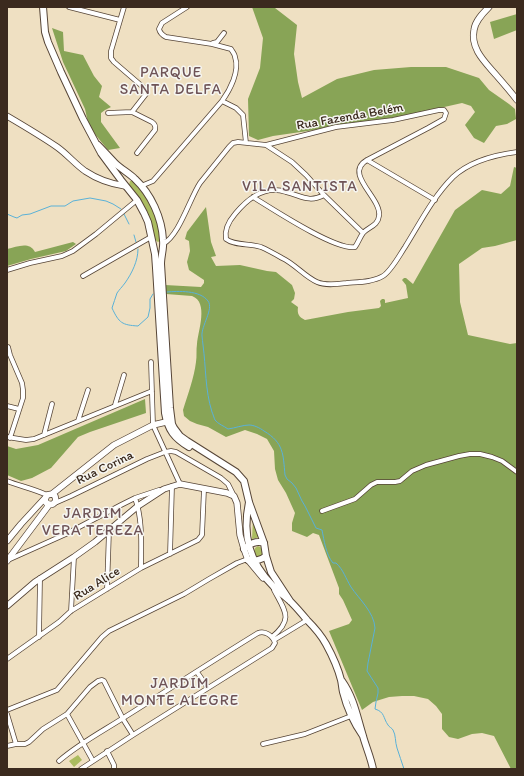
<!DOCTYPE html>
<meta charset="utf-8">
<style>
body{margin:0}
#map{position:relative;width:524px;height:776px;overflow:hidden;background:#efe0c2;font-family:Itim,sans-serif}
canvas{display:block}
.frame{position:absolute;inset:0;border:8px solid #3b2a1e;pointer-events:none}
</style>
<div id="map">
<canvas width="524" height="776"></canvas>
<div class="frame"></div>
</div>
<script>
const ctx = document.querySelector('canvas').getContext('2d');
ctx.lineJoin = 'round';
function fillPath(path, color) {
  ctx.fillStyle = color;
  ctx.fill(path, 'evenodd');
}
function trace(path, color, width, dash) {
  ctx.strokeStyle = color;
  ctx.lineWidth = width;
  ctx.lineCap = dash ? 'butt' : 'round';
  ctx.setLineDash(dash || []);
  ctx.stroke(path);
}
function drawText(font, color, halo, rows, align = 'center') {
  ctx.font = font + ' Itim,sans-serif';
  ctx.lineWidth = 3;
  ctx.setLineDash([]);
  ctx.textBaseline = 'middle';
  ctx.strokeStyle = halo;
  ctx.fillStyle = color;
  for (const [text, x, y, turn = 0] of rows) {
    ctx.save();
    ctx.translate(x, y);
    ctx.rotate((+turn || 0) * Math.PI / 180);
    ctx.textAlign = isNaN(turn) ? turn : align;
    if (halo) ctx.strokeText(text, 0, 0);
    ctx.fillText(text, 0, 0);
    ctx.restore();
  }
}
const green = new Path2D(`
 M 130,181 L 133,181 C 144,192 153,208 158,223 C 159,228 160,233 161,239 L 160,241 L 158,242 C 151,238 153,228 151,221 C 146,207 139,196 129,185 Z
 M 253,519 L 260,537 L 252,539 Z
 M 258,546 L 260,547 L 263,549 L 263,555 L 259,558 L 256,556 L 254,552 L 255,548 Z
 M 78,755 L 82,760 L 74,767 L 69,761 Z`);
const forest = new Path2D(`
 M 252,7 L 272,7 L 275,8 L 297,25 L 294,54 L 298,82 L 302,98 L 337,79 L 374,70 L 411,67 L 446,67 L 479,78 L 489,90 L 509,104 L 515,109 L 516,119 L 507,124 L 496,126 L 484,143 L 474,138 L 465,125 L 475,112 L 471,106 L 462,103 L 391,119 L 273,136 L 258,140 L 249,136 L 248,99 L 260,68 L 263,38 Z
 M 517,14 L 517,30 L 494,39 L 490,22 Z
 M 52,28 L 63,32 L 64,51 L 83,55 L 94,76 L 102,86 L 99,97 L 111,107 L 105,110 L 101,113 L 101,122 L 120,148 L 108,150 L 89,127 L 85,109 L 63,62 Z
 M 514,167 L 517,168 L 517,240 L 495,246 L 482,248 L 459,264 L 460,302 L 468,335 L 510,344 L 517,343 L 517,769 L 511,769 L 494,736 L 482,733 L 472,734 L 458,739 L 449,737 L 442,729 L 442,714 L 436,706 L 428,699 L 414,696 L 402,696 L 389,697 L 373,702 L 362,710 L 329,631 L 349,624 L 352,620 L 343,600 L 339,594 L 339,588 L 319,535 L 313,533 L 307,537 L 292,531 L 292,523 L 295,513 L 286,493 L 278,480 L 275,469 L 274,451 L 267,439 L 257,434 L 245,430 L 226,437 L 208,427 L 197,424 L 190,421 L 184,416 L 183,410 C 188,394 194,378 196,362 C 197,356 196,350 197,344 C 198,331 209,302 192,296 L 166,294 L 165,285 L 201,287 L 204,283 L 204,280 L 189,270 L 187,262 L 190,251 L 189,241 L 185,239 L 187,232 L 206,207 L 211,242 L 216,256 L 211,257 L 216,266 L 240,265 L 267,271 L 276,272 L 292,285 L 295,293 L 294,299 L 291,302 L 298,307 C 297,314 299,317 305,320 L 348,312 L 379,308 L 381,306 L 380,301 L 382,299 L 384,299 L 385,300 L 385,303 L 408,298 L 406,285 L 402,280 L 404,278 L 406,278 L 413,284 L 455,210 L 482,190 L 501,194 L 510,186 Z
 M 73,242 L 76,244 L 66,251 L 31,259 L 7,266 L 7,249 C 17,247 29,241 35,252 Z
 M 145,399 L 146,413 L 90,432 L 78,437 L 51,468 L 32,478 L 21,481 L 7,475 L 7,446 L 16,449 L 38,445 Z`);
const stream = new Path2D(`
 M 7,214 L 14,217 L 17,218 L 22,215 L 30,214 L 51,206 L 65,206 L 73,201 L 90,198 L 106,201 L 113,204 L 121,209
 M 124,214 L 129,224
 M 134,235 L 136,242
 M 138,249 C 138,261 132,273 125,283 C 122,287 119,290 117,293 C 115,298 114,303 112,308 C 119,323 122,325 138,326 L 148,317 L 150,308 L 150,299 L 153,294
 M 167,292 C 178,291 200,290 208,301 C 214,309 201,326 202,336 C 202,339 203,342 203,345 C 206,367 205,390 212,412 C 213,414 214,418 215,420 C 218,424 224,426 228,429 C 235,428 243,425 249,425 C 254,425 260,428 264,431 C 284,443 283,454 285,475 L 287,479 L 292,483 L 296,488 L 302,501 L 305,506 L 316,528 L 322,530 C 324,540 326,555 333,563 L 336,563 C 343,569 346,579 351,587 C 359,599 374,612 375,628 L 368,663 L 367,671 L 378,688 L 378,693 L 376,702 L 375,709 C 385,712 383,718 388,725 C 389,727 392,728 393,730 C 396,735 395,742 397,748 C 399,755 402,762 404,769`);
const street = new Path2D(`
 M 69,7 L 120,20
 M 124,7 L 111,51 L 111,58 L 114,62 L 143,87 L 146,91 L 146,94 L 132,112
 M 213,43 L 217,42 L 224,33
 M 222,101 L 236,108 L 243,115 L 246,143
 M 108,113 L 132,112 L 152,122 C 155,124 156,126 155,130 L 137,153
 M 367,160 L 435,200
 M 141,186 L 153,181 L 222,101 C 230,90 240,71 235,57 C 235,54 232,51 231,49 L 212,44 L 166,37 C 162,35 160,33 159,29 L 162,23 L 187,7
 M 324,195 C 309,203 302,196 286,192 C 266,185 248,198 235,214 C 229,221 224,229 226,239 C 235,246 250,243 261,247 C 268,250 275,254 282,258 C 295,264 305,277 317,282 C 326,286 338,284 347,283 C 359,282 373,282 383,276 C 391,271 399,256 405,247 C 420,223 433,197 453,177 C 470,161 494,155 517,152
 M 253,197 C 271,208 336,251 355,247 C 358,243 360,237 363,233 C 368,227 378,226 379,216 C 382,198 343,174 367,160 L 428,128 L 444,119 L 446,113 L 444,110 L 439,110 L 393,120 L 336,127 L 266,145
 M 163,244 C 179,236 190,198 200,183 L 229,147 L 233,143 L 238,142 L 266,145 L 292,162 L 306,175 L 324,195 L 363,233
 M 7,270 L 30,263 L 62,256 L 73,251 L 96,234 L 137,200
 M 83,276 L 151,237
 M 8,347 L 10,355 L 22,383 L 23,390 L 23,398 L 10,438
 M 151,362 L 153,425 L 180,484
 M 115,405 L 124,375
 M 7,406 L 19,409
 M 78,421 L 88,390
 M 44,435 L 52,404
 M 7,437 L 26,440 L 34,439 L 152,391
 M 7,481 C 20,486 34,489 47,495
 M 135,498 C 143,520 141,546 141,568
 M 55,503 L 71,496 L 147,459 L 165,452 L 171,451 L 176,452 L 221,478 L 228,484 L 234,496
 M 322,511 L 355,499 L 371,485 L 377,482 L 395,482 L 400,481 L 412,471 L 426,465 L 459,456 L 470,454 L 480,454 L 492,457 L 502,461 L 517,472
 M 170,554 L 172,486
 M 8,560 L 66,534 L 121,505 L 135,498 L 159,490
 M 107,589 L 109,531
 M 71,611 L 74,557
 M 39,637 L 40,578
 M 272,637 C 294,619 285,611 274,590
 M 274,640 L 307,620
 M 7,659 L 59,622 L 71,611 L 141,568 L 198,540 L 202,535 L 204,489
 M 197,672 L 208,688
 M 7,710 L 57,690 L 102,637 L 109,631 L 184,594 L 209,579 L 237,563 L 245,560 L 248,560
 M 7,714 L 16,744
 M 67,714 L 93,761
 M 263,744 L 305,734 L 351,716
 M 7,746 L 16,744 L 25,744 L 29,742 L 43,729 L 67,714 L 90,687 L 98,681 L 102,680 L 104,681 L 123,719 L 133,735
 M 107,751 L 114,765 L 114,769
 M 59,761 C 81,742 105,730 128,715 C 171,688 214,660 258,633 C 265,630 273,636 275,643 L 272,648 L 133,735 L 81,769`);
const secondary = new Path2D(`
 M 489,7 C 483,13 475,21 474,30 C 470,49 486,63 497,76 C 504,84 511,92 517,100
 M 7,116 C 24,126 41,136 57,147 C 67,154 75,164 85,171 C 97,179 111,184 125,186
 M 52,494 L 55,496 L 56,501 L 53,504 C 49,505 46,504 45,500 L 47,495 L 52,494 L 114,445 L 153,425 L 166,422
 M 7,541 L 21,524 L 45,498
 M 7,561 L 49,505
 M 7,606 L 35,582 L 74,557 L 95,542 L 138,506 L 164,489 L 180,484 L 227,493 L 234,496 L 237,503 L 240,535 L 244,549 L 248,560 L 263,578`);
const primary = new Path2D(`
 M 43,7 L 45,32 L 48,42 L 61,72 L 83,119 L 101,153 L 121,180 L 137,200 L 144,213 L 148,222 L 155,254 L 156,268 L 165,413 C 168,430 174,438 189,447
 M 98,145 C 104,151 109,157 115,163 C 121,169 129,173 135,179 C 151,194 162,218 163,240 C 164,248 161,256 161,264 L 170,408 L 172,424 L 174,428 L 180,436 L 187,441 L 236,472 L 244,481 L 249,502 L 264,543 L 266,556 L 271,572 L 290,601
 M 249,502 C 242,535 249,562 273,586 C 278,592 285,596 291,602 C 297,608 302,614 307,620 C 314,627 321,635 326,644 C 332,655 338,668 341,680 C 342,684 342,688 343,692 C 347,708 354,723 363,736
 M 244,549 C 250,544 256,540 264,543
 M 248,560 C 255,561 260,561 266,556
 M 342,681 C 354,698 357,717 363,736 C 366,747 371,758 373,769`);
const streetNames = [
 ["Rua Fazenda Belém",350,117,-10],
 ["Rua Corina",105,468,-26],
 ["Rua Alice",97,584,-32]
];
const quarterNames = [
 ["PARQUE",171,73],
 ["SANTA DELFA",171,90],
 ["VILA SANTISTA",300,187],
 ["JARDIM",93,514],
 ["VERA TEREZA",93,531],
 ["JARDIM",180,684],
 ["MONTE ALEGRE",180,701]
];
fillPath(green, '#abbc60');
fillPath(forest, '#88a456');
trace(stream, '#5ab1d7', 1);
trace(street, '#564537', 5.5);
trace(secondary, '#564537', 7);
trace(primary, '#564537', 8);
trace(street, '#fff', 4);
trace(secondary, '#fff', 5.5);
trace(primary, '#fff', 6);
drawText('13px', '#3b2a1e', '#f6f6f2', streetNames);
ctx.letterSpacing = '1px';
drawText('15px', '#6e5356', '#f6f6f2', quarterNames);
ctx.letterSpacing = '0px';
</script>
